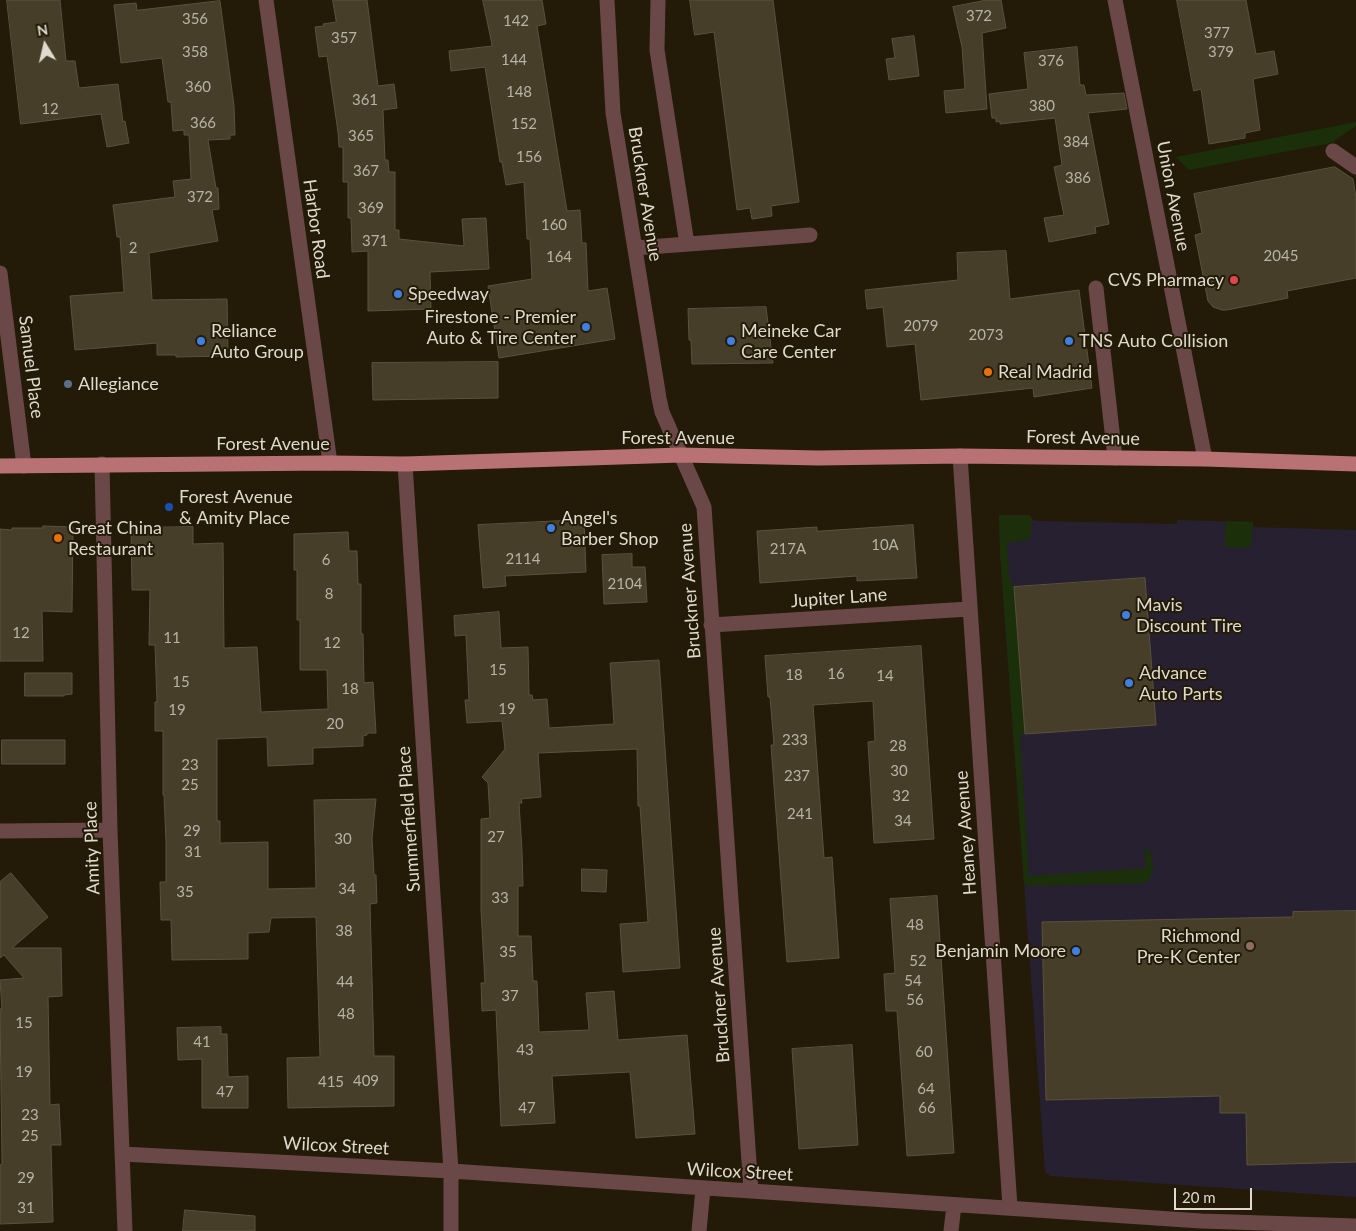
<!DOCTYPE html>
<style>
body{margin:0}
#map{position:relative;width:1356px;height:1231px;overflow:hidden;background:#231b07;font-family:Lato,sans-serif}
canvas{display:block}
.north{position:absolute;left:20px;top:20px;width:50px;height:50px;-webkit-text-stroke:4px #231b07;paint-order:stroke;rotate:351deg;font-size:14px;font-weight:700;line-height:20px;text-align:center;color:#dfdacd}
.north::after{content:'';display:block;margin:auto;width:18px;height:22px;background:#dfdacd;clip-path:polygon(50% 0,100% 100%,50% 72%,0 100%)}
.scale{position:absolute;left:1174px;top:1188px;width:78px;height:22px;box-sizing:border-box;border:2px solid #dfdacd;border-top:0;padding-left:6px;font-size:15px;line-height:18px;white-space:nowrap;color:#dfdacd;-webkit-text-stroke:4px #231b07;paint-order:stroke}
</style>
<div id="map">
<canvas width="1356" height="1231"></canvas>
<div class="north">N</div>
<div class="scale">20 m</div>
</div>
<script>
const ctx = document.querySelector('canvas').getContext('2d');
ctx.lineJoin = 'round';
function fillPath(path, color) {
  ctx.fillStyle = color;
  ctx.fill(path, 'evenodd');
}
function trace(path, color, width, dash) {
  ctx.strokeStyle = color;
  ctx.lineWidth = width;
  ctx.lineCap = dash ? 'butt' : 'round';
  ctx.setLineDash(dash || []);
  ctx.stroke(path);
}
function drawText(font, color, halo, rows, align = 'center') {
  ctx.font = font + ' Lato,sans-serif';
  ctx.lineWidth = 4;
  ctx.setLineDash([]);
  ctx.textBaseline = 'middle';
  ctx.strokeStyle = halo;
  ctx.fillStyle = color;
  for (const [text, x, y, turn = 0] of rows) {
    ctx.save();
    ctx.translate(x, y);
    ctx.rotate((+turn || 0) * Math.PI / 180);
    ctx.textAlign = isNaN(turn) ? turn : align;
    if (halo) ctx.strokeText(text, 0, 0);
    ctx.fillText(text, 0, 0);
    ctx.restore();
  }
}
const commercial = new Path2D(`
 M 999,515 L 1030,515 L 1032,520 L 1042,521 L 1177,524 L 1177,520 L 1253,522 L 1253,527 L 1356,530 L 1356,1197 L 1050,1176 L 1045,1172 L 1000,552 Z`);
const green = new Path2D(`
 M 1356,122 L 1356,126 L 1331,143 L 1189,170 L 1176,157 Z
 M 999,515 L 1028,515 L 1032,518 L 1030,540 L 1009,542 L 1007,545 L 1009,577 L 1014,587 L 1025,734 L 1020,735 L 1029,876 L 1146,868 L 1145,848 L 1147,847 C 1154,857 1157,876 1145,883 L 1027,886 L 1024,884 L 1000,552 Z
 M 1226,521 L 1253,522 L 1251,546 L 1247,548 L 1225,547 Z`);
const building = new Path2D(`
 M 7,0 L 60,0 L 66,61 L 75,61 L 79,88 L 118,84 L 123,122 L 125,121 L 129,143 L 107,147 L 101,114 L 21,124 Z
 M 333,0 L 367,0 L 378,86 L 394,84 L 397,108 L 383,110 L 385,160 L 388,160 L 389,172 L 395,172 L 395,230 L 399,230 L 399,239 L 464,246 L 462,219 L 486,218 L 489,269 L 430,272 L 431,309 L 368,311 L 368,251 L 352,252 L 351,218 L 348,218 L 348,182 L 343,182 L 343,147 L 339,147 L 338,132 L 327,56 L 319,57 L 315,27 L 324,26 L 323,24 L 336,22 Z
 M 483,0 L 542,0 L 546,24 L 537,26 L 567,211 L 580,210 L 582,243 L 586,243 L 588,291 L 607,288 L 615,339 L 499,358 L 488,286 L 532,279 L 530,239 L 527,239 L 524,182 L 506,185 L 502,162 L 500,162 L 485,67 L 451,71 L 449,51 L 492,46 Z
 M 690,0 L 773,0 L 799,202 L 771,206 L 772,216 L 752,219 L 750,208 L 737,210 L 714,32 L 695,35 Z
 M 987,0 L 1001,0 L 1006,28 L 982,33 L 987,109 L 946,113 L 944,91 L 965,89 L 962,47 L 953,7 Z
 M 1177,0 L 1246,0 L 1256,54 L 1274,51 L 1278,74 L 1253,79 L 1260,130 L 1245,133 L 1245,138 L 1209,144 L 1201,89 L 1194,91 Z
 M 220,1 L 234,106 L 235,135 L 230,135 L 230,139 L 208,140 L 216,188 L 218,188 L 219,209 L 212,210 L 218,241 L 149,253 L 152,300 L 227,299 L 228,356 L 176,357 L 176,355 L 157,355 L 157,343 L 75,350 L 70,296 L 124,292 L 120,237 L 117,237 L 113,205 L 175,197 L 173,181 L 191,179 L 189,135 L 184,135 L 184,130 L 173,131 L 171,102 L 168,102 L 162,58 L 121,63 L 114,5 L 136,3 L 137,10 Z
 M 914,36 L 919,76 L 889,80 L 886,59 L 895,58 L 892,39 Z
 M 1077,47 L 1080,85 L 1084,85 L 1086,95 L 1124,93 L 1127,109 L 1088,113 L 1109,224 L 1095,227 L 1096,233 L 1049,242 L 1044,218 L 1064,215 L 1054,167 L 1062,165 L 1055,118 L 1000,124 L 1000,121 L 996,122 L 996,118 L 992,118 L 989,94 L 1028,89 L 1024,53 Z
 M 1335,167 L 1353,179 L 1356,197 L 1356,278 L 1287,291 L 1288,298 L 1227,310 L 1222,310 L 1213,307 L 1208,301 L 1195,235 L 1202,233 L 1194,194 Z
 M 1006,251 L 1010,299 L 1079,290 L 1092,388 L 1034,397 L 1033,388 L 921,400 L 915,344 L 887,347 L 883,307 L 867,309 L 865,290 L 958,280 L 957,253 Z
 M 766,307 L 773,363 L 692,364 L 691,340 L 689,340 L 688,309 Z
 M 498,362 L 498,398 L 373,400 L 372,363 Z
 M 584,520 L 586,572 L 505,576 L 506,586 L 483,588 L 478,525 Z
 M 913,525 L 917,578 L 857,581 L 857,576 L 760,583 L 757,531 L 817,527 L 817,531 Z
 M 43,526 L 73,527 L 72,612 L 42,611 L 43,661 L 0,661 L 0,529 L 12,530 L 12,528 L 43,528 Z
 M 193,527 L 193,544 L 223,543 L 224,648 L 257,647 L 261,712 L 328,709 L 327,670 L 300,670 L 300,620 L 297,620 L 297,570 L 294,570 L 294,534 L 348,532 L 349,551 L 357,551 L 358,584 L 361,584 L 361,634 L 363,634 L 364,683 L 373,682 L 376,733 L 367,733 L 367,735 L 363,736 L 363,746 L 313,748 L 313,764 L 268,766 L 267,737 L 217,739 L 217,821 L 220,821 L 220,843 L 268,842 L 268,889 L 316,888 L 314,800 L 376,799 L 372,838 L 374,875 L 376,875 L 377,903 L 370,904 L 374,1056 L 394,1056 L 394,1106 L 288,1108 L 287,1058 L 320,1057 L 316,917 L 271,918 L 269,932 L 248,933 L 248,959 L 172,960 L 171,920 L 161,920 L 160,882 L 166,882 L 166,842 L 164,795 L 163,795 L 163,731 L 155,731 L 155,702 L 157,702 L 155,645 L 149,645 L 150,590 L 132,590 L 131,528 Z
 M 632,554 L 632,567 L 645,567 L 647,602 L 604,604 L 602,555 Z
 M 1145,578 L 1156,725 L 1025,734 L 1014,587 Z
 M 499,612 L 501,648 L 528,647 L 529,695 L 532,695 L 533,700 L 547,699 L 549,728 L 614,724 L 610,663 L 659,660 L 680,968 L 623,972 L 620,924 L 648,922 L 640,806 L 638,806 L 637,749 L 538,753 L 541,797 L 521,799 L 522,803 L 519,803 L 522,851 L 523,886 L 518,886 L 518,936 L 531,936 L 533,981 L 537,981 L 539,1032 L 589,1030 L 586,993 L 614,991 L 618,1040 L 687,1035 L 695,1134 L 636,1138 L 630,1072 L 552,1076 L 555,1123 L 501,1126 L 496,1010 L 482,1011 L 481,983 L 485,983 L 481,910 L 481,819 L 490,818 L 488,783 L 482,777 L 505,749 L 502,721 L 467,723 L 465,700 L 469,700 L 466,635 L 455,636 L 454,616 Z
 M 921,646 L 934,839 L 874,843 L 868,742 L 875,741 L 873,701 L 813,705 L 824,858 L 832,857 L 839,958 L 787,962 L 771,745 L 774,745 L 770,697 L 768,697 L 765,656 Z
 M 25,673 L 72,673 L 72,694 L 64,695 L 64,696 L 25,696 Z
 M 2,740 L 65,740 L 65,764 L 2,764 Z
 M 582,869 L 607,870 L 606,892 L 582,891 Z
 M 11,873 L 48,917 L 12,948 L 61,948 L 62,996 L 48,997 L 50,1105 L 59,1104 L 61,1145 L 51,1145 L 53,1222 L 0,1224 L 0,1165 L 2,1164 L 0,1009 L 2,1009 L 0,980 L 24,978 L 4,955 L 0,958 L 0,882 Z
 M 937,896 L 954,1153 L 907,1156 L 897,1011 L 886,1011 L 884,974 L 895,973 L 890,899 Z
 M 1356,911 L 1356,1162 L 1247,1165 L 1246,1113 L 1220,1113 L 1220,1096 L 1046,1100 L 1042,922 L 1293,917 L 1293,912 Z
 M 221,1027 L 221,1034 L 227,1034 L 228,1077 L 248,1076 L 248,1108 L 202,1108 L 202,1059 L 178,1060 L 177,1028 Z
 M 852,1045 L 858,1145 L 799,1149 L 792,1049 Z
 M 185,1210 L 255,1216 L 255,1231 L 183,1231 Z`);
const minor = new Path2D(`
 M 266,0 L 330,463
 M 607,0 L 613,113 L 659,398 L 662,412 L 704,507 L 751,1191
 M 658,0 L 657,50 L 687,244
 M 1115,0 L 1205,459
 M 1333,151 L 1356,167
 M 635,248 L 810,235
 M 0,273 L 24,466
 M 1096,288 L 1115,458
 M 960,456 L 1010,1207
 M 102,464 L 110,830 L 125,1231
 M 405,464 L 451,1171 L 451,1231
 M 711,625 L 969,609
 M 0,831 L 110,830
 M 122,1154 L 451,1171 L 1201,1221 L 1356,1226
 M 699,1231 L 703,1189
 M 951,1231 L 954,1205`);
const major = new Path2D(`
 M 0,466 L 330,463 L 405,464 L 681,455 L 818,458 L 960,456 L 1205,459 L 1356,464`);
const markers = [
 [1234,280,5,"#e0444e"],
 [398,294,5,"#3f7fe0"],
 [586,327,5,"#3f7fe0"],
 [201,341,5,"#3f7fe0"],
 [731,341,5,"#3f7fe0"],
 [1069,341,5,"#3f7fe0"],
 [988,372,5,"#e8710a"],
 [68,384,5,"#5c6f8a"],
 [169,507,5,"#1a4fb4"],
 [551,528,5,"#3f7fe0"],
 [58,538,5,"#e8710a"],
 [1126,615,5,"#3f7fe0"],
 [1129,683,5,"#3f7fe0"],
 [1250,946,5,"#8d6e63"],
 [1076,951,5,"#3f7fe0"]
];
const numberNames = [
 ["372",979,16],
 ["356",195,19],
 ["142",516,21],
 ["377",1217,33],
 ["357",344,38],
 ["358",195,52],
 ["379",1221,52],
 ["144",514,60],
 ["376",1051,61],
 ["360",198,87],
 ["148",519,92],
 ["361",365,100],
 ["380",1042,106],
 ["12",50,109],
 ["366",203,123],
 ["152",524,124],
 ["365",361,136],
 ["384",1076,142],
 ["156",529,157],
 ["367",366,171],
 ["386",1078,178],
 ["372",200,197],
 ["369",371,208],
 ["160",554,225],
 ["371",375,241],
 ["2",133,248],
 ["2045",1281,256],
 ["164",559,257],
 ["2079",921,326],
 ["2073",986,335],
 ["10A",885,545],
 ["217A",788,549],
 ["2114",523,559],
 ["6",326,560],
 ["2104",625,584],
 ["8",329,594],
 ["12",21,633],
 ["11",172,638],
 ["12",332,643],
 ["15",498,670],
 ["16",836,674],
 ["18",794,675],
 ["14",885,676],
 ["15",181,682],
 ["18",350,689],
 ["19",507,709],
 ["19",177,710],
 ["20",335,724],
 ["233",795,740],
 ["28",898,746],
 ["23",190,765],
 ["30",899,771],
 ["237",797,776],
 ["25",190,785],
 ["32",901,796],
 ["241",800,814],
 ["34",903,821],
 ["29",192,831],
 ["27",496,837],
 ["30",343,839],
 ["31",193,852],
 ["34",347,889],
 ["35",185,892],
 ["33",500,898],
 ["48",915,925],
 ["38",344,931],
 ["35",508,952],
 ["52",918,961],
 ["54",913,981],
 ["44",345,982],
 ["37",510,996],
 ["56",915,1000],
 ["48",346,1014],
 ["15",24,1023],
 ["41",202,1042],
 ["43",525,1050],
 ["60",924,1052],
 ["19",24,1072],
 ["409",366,1081],
 ["415",331,1082],
 ["64",926,1089],
 ["47",225,1092],
 ["47",527,1108],
 ["66",927,1108],
 ["23",30,1115],
 ["25",30,1136],
 ["29",26,1178],
 ["31",26,1208]
];
const streetNames = [
 ["Bruckner Avenue",645,194,81],
 ["Union Avenue",1173,196,79],
 ["Harbor Road",316,229,82],
 ["Samuel Place",31,367,83],
 ["Forest Avenue",678,438],
 ["Forest Avenue",1083,438,1],
 ["Forest Avenue",273,444],
 ["Bruckner Avenue",690,591,-94],
 ["Jupiter Lane",839,598,-4],
 ["Summerfield Place",409,819,-94],
 ["Heaney Avenue",966,833,-94],
 ["Amity Place",92,848,-92],
 ["Bruckner Avenue",719,995,-94],
 ["Wilcox Street",336,1146,3],
 ["Wilcox Street",740,1172,3]
];
const poiNames = [
 ["CVS Pharmacy",1224,280,"right"],
 ["Speedway",408,294],
 ["Firestone - Premier",576,317,"right"],
 ["Auto & Tire Center",576,338,"right"],
 ["Reliance",211,331],
 ["Auto Group",211,352],
 ["Meineke Car",741,331],
 ["Care Center",741,352],
 ["TNS Auto Collision",1079,341],
 ["Real Madrid",998,372],
 ["Allegiance",78,384],
 ["Forest Avenue",179,497],
 ["& Amity Place",179,518],
 ["Angel's",561,518],
 ["Barber Shop",561,539],
 ["Great China",68,528],
 ["Restaurant",68,549],
 ["Mavis",1136,605],
 ["Discount Tire",1136,626],
 ["Advance",1139,673],
 ["Auto Parts",1139,694],
 ["Richmond",1240,936,"right"],
 ["Pre-K Center",1240,957,"right"],
 ["Benjamin Moore",1066,951,"right"]
];
fillPath(commercial, '#262030');
fillPath(green, '#1b300a');
fillPath(building, '#473e29');
trace(building, '#5a523c', 1);
trace(minor, '#6a4848', 15);
trace(major, '#b97273', 15);
for (const [x, y, r, color] of markers) {
  const dot = new Path2D();
  dot.arc(x, y, r, 0, 2 * Math.PI);
  ctx.fillStyle = color;
  ctx.fill(dot);
  trace(dot, '#231b07', 2);
}
drawText('15px', '#b9b3a4', null, numberNames);
drawText('18px', '#dfdacd', '#231b07', streetNames);
drawText('18px', '#dfdacd', '#231b07', poiNames, 'left');
</script>
